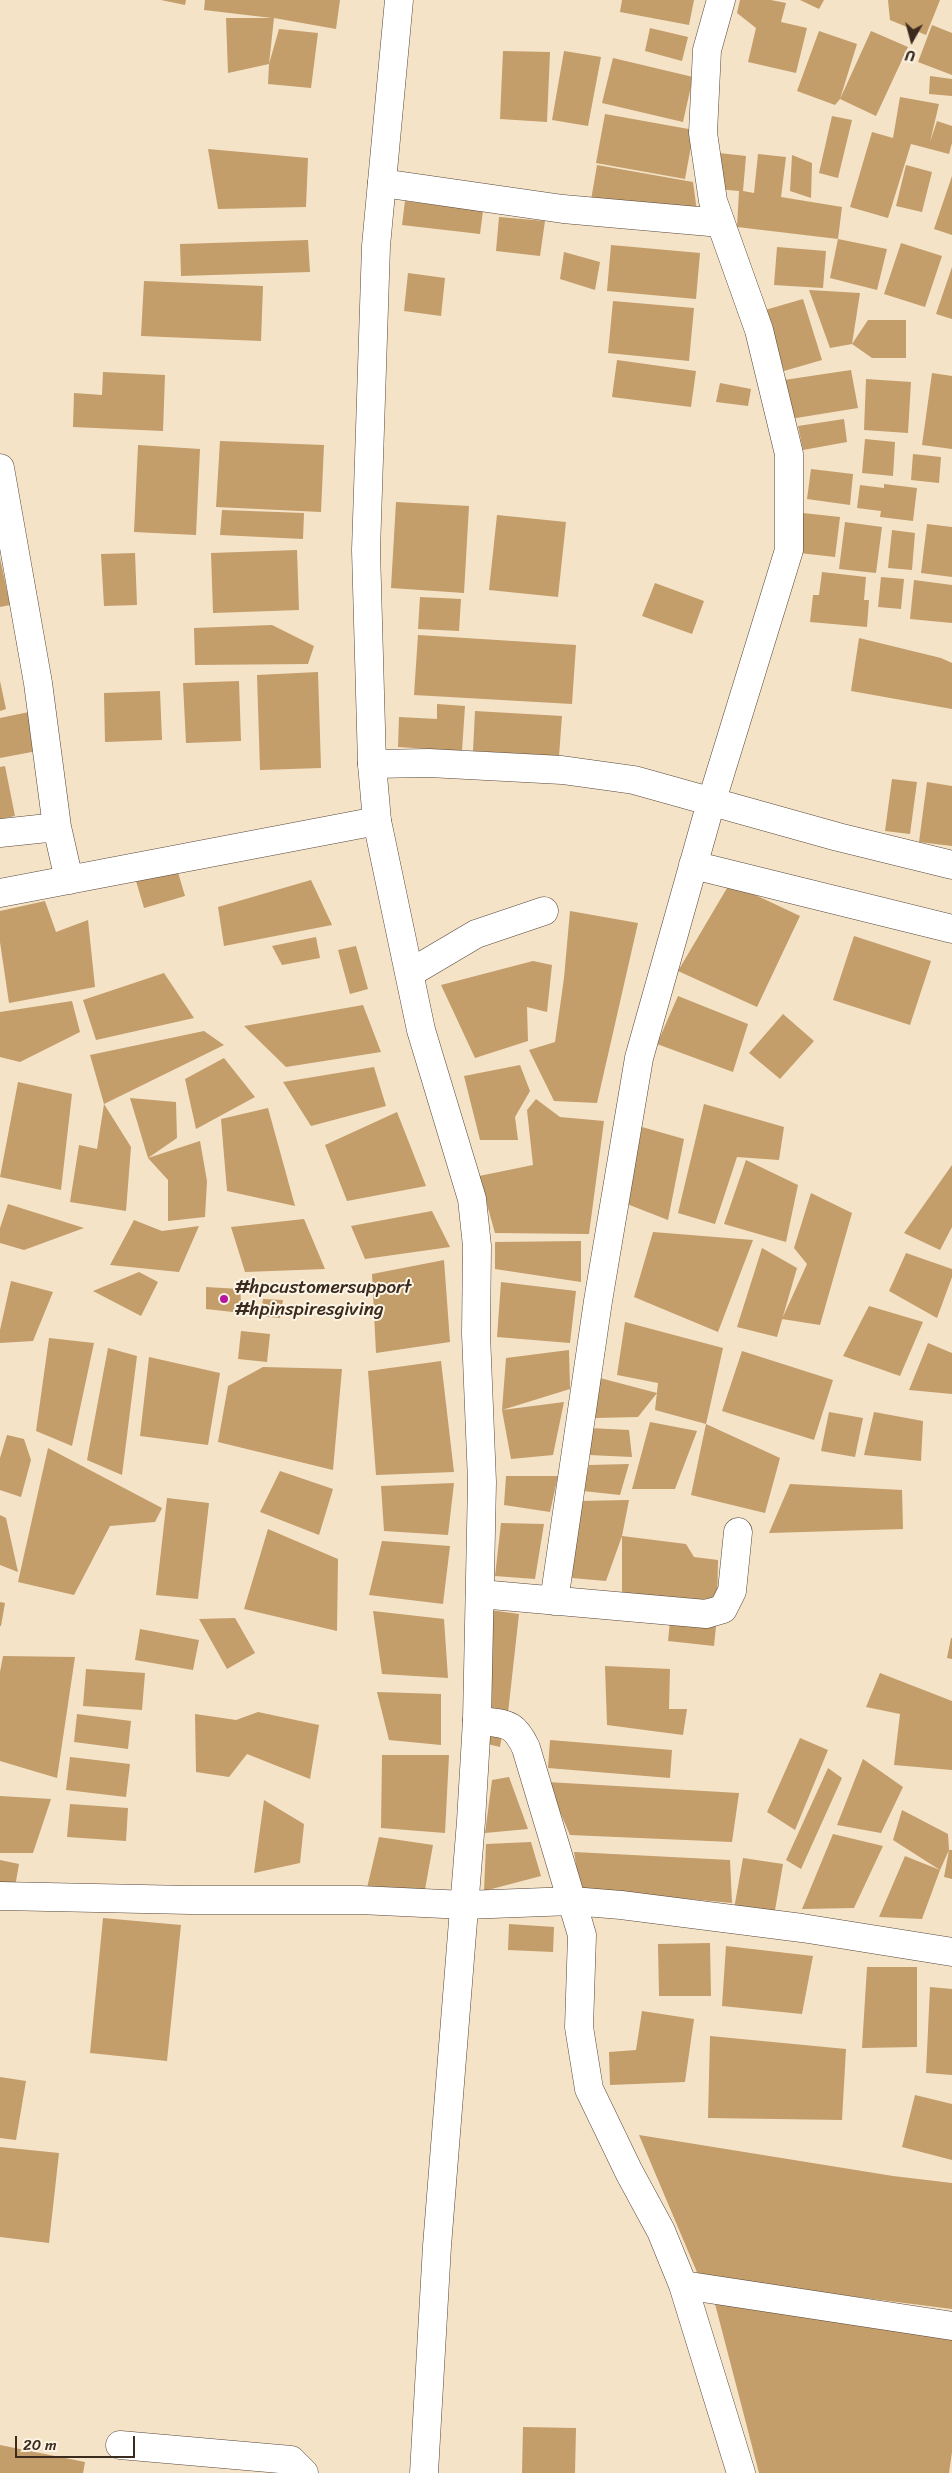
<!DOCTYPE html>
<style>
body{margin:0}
#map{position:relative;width:952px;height:2473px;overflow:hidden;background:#f5e3c8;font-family:Sriracha,sans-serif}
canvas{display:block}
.north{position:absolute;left:887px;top:15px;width:50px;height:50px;-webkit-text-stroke:4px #fcf5e5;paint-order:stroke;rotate:187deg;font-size:14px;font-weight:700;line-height:20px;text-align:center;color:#3b2a1e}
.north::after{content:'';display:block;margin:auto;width:18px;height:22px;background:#3b2a1e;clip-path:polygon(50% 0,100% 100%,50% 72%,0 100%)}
.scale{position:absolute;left:15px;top:2436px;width:120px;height:22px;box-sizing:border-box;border:2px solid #3b2a1e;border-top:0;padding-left:6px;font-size:15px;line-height:18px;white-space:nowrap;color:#3b2a1e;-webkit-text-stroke:4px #fcf5e5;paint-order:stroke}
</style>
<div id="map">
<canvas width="952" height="2473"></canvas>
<div class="north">U</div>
<div class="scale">20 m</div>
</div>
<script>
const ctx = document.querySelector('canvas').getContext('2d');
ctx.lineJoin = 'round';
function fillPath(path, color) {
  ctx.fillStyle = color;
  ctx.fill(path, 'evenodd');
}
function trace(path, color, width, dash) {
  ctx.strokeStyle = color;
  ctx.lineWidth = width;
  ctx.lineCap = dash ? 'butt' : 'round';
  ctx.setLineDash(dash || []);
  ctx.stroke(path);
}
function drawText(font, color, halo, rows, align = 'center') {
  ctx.font = font + ' Sriracha,sans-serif';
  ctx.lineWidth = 4;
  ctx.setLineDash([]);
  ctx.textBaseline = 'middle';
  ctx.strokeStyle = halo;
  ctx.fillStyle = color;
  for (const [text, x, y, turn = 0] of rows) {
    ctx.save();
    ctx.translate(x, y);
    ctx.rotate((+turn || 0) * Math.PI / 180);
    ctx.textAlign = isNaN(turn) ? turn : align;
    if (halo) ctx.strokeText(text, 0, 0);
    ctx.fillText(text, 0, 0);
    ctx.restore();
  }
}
const building = new Path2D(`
 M 161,0 L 186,0 L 185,5 Z
 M 205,0 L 340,0 L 336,29 L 274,18 L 269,64 L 228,73 L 226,18 L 272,18 L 204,10 Z
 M 622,0 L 694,0 L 689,25 L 620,12 Z
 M 740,0 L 771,0 L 786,3 L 781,22 L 807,28 L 796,73 L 748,62 L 756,28 L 737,13 Z
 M 800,0 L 824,0 L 819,9 Z
 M 888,0 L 940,0 L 926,35 L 890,20 Z
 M 932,25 L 952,33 L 952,75 L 918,62 Z
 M 650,28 L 688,37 L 682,61 L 645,51 Z
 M 279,29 L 318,33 L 311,88 L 268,84 L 269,64 Z
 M 819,31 L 857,44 L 840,99 L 871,31 L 908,47 L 876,116 L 840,99 L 835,105 L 797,91 Z
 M 503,51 L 550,52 L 547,122 L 500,119 Z
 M 564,51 L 601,57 L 588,126 L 552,120 Z
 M 613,58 L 693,77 L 683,122 L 602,103 Z
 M 930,76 L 952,79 L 952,96 L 929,94 Z
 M 900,97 L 939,104 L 930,142 L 937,121 L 952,126 L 952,143 L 949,154 L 911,144 L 888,218 L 850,207 L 872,132 L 893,138 Z
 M 605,114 L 694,130 L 685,179 L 596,163 Z
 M 832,116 L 852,120 L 838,178 L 819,173 Z
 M 208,149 L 308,158 L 306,207 L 218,209 Z
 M 719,153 L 746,156 L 743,191 L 754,193 L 758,154 L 786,157 L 781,197 L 842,207 L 838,239 L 737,227 L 739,191 L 716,189 Z
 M 792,155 L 812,163 L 811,198 L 790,191 Z
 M 597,165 L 693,182 L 698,219 L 591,200 Z
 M 906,165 L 932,172 L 922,212 L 896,206 Z
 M 952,176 L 952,235 L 934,229 Z
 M 405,201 L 483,211 L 480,234 L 402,225 Z
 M 499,217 L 545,221 L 540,256 L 496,251 Z
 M 838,239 L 887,249 L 877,290 L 830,278 Z
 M 308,240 L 310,272 L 181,276 L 180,244 Z
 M 901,243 L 942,256 L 925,307 L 884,294 Z
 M 611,245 L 700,253 L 696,299 L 607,291 Z
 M 777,247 L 826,251 L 823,288 L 774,285 Z
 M 564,252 L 600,262 L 595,290 L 560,279 Z
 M 952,267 L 952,319 L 936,314 Z
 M 408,273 L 445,278 L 441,316 L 404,311 Z
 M 144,281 L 263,286 L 261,341 L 141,336 Z
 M 809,290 L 860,293 L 852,344 L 830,348 Z
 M 803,299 L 822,360 L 784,371 L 765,310 Z
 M 613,301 L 694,308 L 689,361 L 608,353 Z
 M 868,320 L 906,320 L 906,358 L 872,358 L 852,344 Z
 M 617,360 L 696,371 L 691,407 L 612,397 Z
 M 851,370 L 858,408 L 790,419 L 784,380 Z
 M 103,372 L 165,375 L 163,431 L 73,427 L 74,393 L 102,395 Z
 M 932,373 L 952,376 L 952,449 L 922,445 Z
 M 866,379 L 911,382 L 908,433 L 864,430 Z
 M 720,383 L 751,389 L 748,406 L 716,402 Z
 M 844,419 L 847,442 L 803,450 L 798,426 Z
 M 865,439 L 895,442 L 893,476 L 862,473 Z
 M 220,441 L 324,445 L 321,512 L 216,507 Z
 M 138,445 L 200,449 L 196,535 L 134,532 Z
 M 913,454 L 941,457 L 939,483 L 911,480 Z
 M 811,469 L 853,474 L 850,505 L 807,499 Z
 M 884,484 L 917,488 L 913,521 L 880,517 L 881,511 L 857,508 L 860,485 L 884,488 Z
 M 396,502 L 469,506 L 464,593 L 391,588 Z
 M 222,510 L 304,513 L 303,539 L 220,535 Z
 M 803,513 L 840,517 L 835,557 L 799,553 Z
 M 497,515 L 566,522 L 558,597 L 489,590 Z
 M 845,522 L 882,527 L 876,573 L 839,569 Z
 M 927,524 L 952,527 L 952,577 L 921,573 Z
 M 892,530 L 915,533 L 912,570 L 888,568 Z
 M 297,550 L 299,610 L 213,613 L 211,553 Z
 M 135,553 L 137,605 L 104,606 L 101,554 Z
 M 0,558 L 10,605 L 0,607 Z
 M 822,572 L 866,577 L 864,600 L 869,600 L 867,627 L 810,622 L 813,595 L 819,595 Z
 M 881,577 L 904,579 L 901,609 L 878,607 Z
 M 914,580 L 952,585 L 952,623 L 910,619 Z
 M 655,583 L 704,601 L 692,634 L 642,616 Z
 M 420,597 L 461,599 L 459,631 L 418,629 Z
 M 272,625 L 314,646 L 308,664 L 195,665 L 194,628 Z
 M 418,635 L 576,645 L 572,704 L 414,695 Z
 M 859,638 L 941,658 L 952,663 L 952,709 L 851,691 Z
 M 318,672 L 321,768 L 260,770 L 257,675 Z
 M 0,681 L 6,709 L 0,711 Z
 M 239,681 L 241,741 L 186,743 L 183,683 Z
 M 160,691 L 162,740 L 105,742 L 104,693 Z
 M 437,704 L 465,706 L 462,751 L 398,747 L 399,717 L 437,719 Z
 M 475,711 L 562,716 L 559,756 L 473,751 Z
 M 29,712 L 37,751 L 0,758 L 0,718 Z
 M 5,766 L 15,816 L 0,819 L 0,767 Z
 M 892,779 L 917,782 L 910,834 L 885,831 Z
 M 927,782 L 952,786 L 952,846 L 919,842 Z
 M 177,869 L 185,896 L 144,908 L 136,881 Z
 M 311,880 L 332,925 L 224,946 L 218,907 Z
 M 730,883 L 800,916 L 757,1007 L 678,971 Z
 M 45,901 L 56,932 L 88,920 L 95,987 L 9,1003 L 0,942 L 0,911 Z
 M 570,911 L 638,923 L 597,1103 L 554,1101 L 529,1050 L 555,1042 L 564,978 Z
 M 854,936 L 931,961 L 910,1025 L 833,1000 Z
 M 316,937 L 320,958 L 282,965 L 272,946 Z
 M 356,946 L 368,989 L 350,994 L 338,950 Z
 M 533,961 L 552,965 L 547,1012 L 527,1007 L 528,1041 L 475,1058 L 441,985 Z
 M 164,973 L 194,1018 L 96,1040 L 83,1000 Z
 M 678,996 L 748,1024 L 733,1072 L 657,1044 Z
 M 72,1001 L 80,1032 L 20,1062 L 0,1057 L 0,1012 Z
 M 363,1005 L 381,1052 L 286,1067 L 244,1026 Z
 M 783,1014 L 814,1041 L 780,1079 L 749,1053 Z
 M 204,1031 L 224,1045 L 104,1104 L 90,1055 Z
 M 224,1058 L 255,1097 L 196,1129 L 185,1079 Z
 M 520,1065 L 530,1091 L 515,1117 L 518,1140 L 480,1140 L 464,1076 Z
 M 374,1067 L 386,1106 L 311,1126 L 283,1082 Z
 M 18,1082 L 72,1094 L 61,1190 L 0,1177 Z
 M 130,1098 L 176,1102 L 177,1138 L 148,1158 L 200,1141 L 207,1181 L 205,1217 L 168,1221 L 168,1180 L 148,1158 Z
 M 536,1099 L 560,1117 L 604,1121 L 589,1234 L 495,1233 L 479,1176 L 533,1165 L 527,1110 Z
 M 104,1104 L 131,1147 L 126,1211 L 70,1202 L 79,1145 L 97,1149 Z
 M 704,1104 L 784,1127 L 779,1160 L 737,1157 L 715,1224 L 678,1213 Z
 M 268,1108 L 295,1206 L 227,1191 L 221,1119 Z
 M 397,1112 L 426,1186 L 347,1201 L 325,1145 Z
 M 642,1127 L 684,1139 L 668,1220 L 627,1204 Z
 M 746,1160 L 798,1185 L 786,1242 L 724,1224 Z
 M 952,1165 L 952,1227 L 940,1250 L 904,1233 Z
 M 811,1193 L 852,1213 L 820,1325 L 782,1319 L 807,1264 L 794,1248 Z
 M 8,1204 L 84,1228 L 24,1250 L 0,1243 L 0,1228 Z
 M 432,1211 L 450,1247 L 365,1259 L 351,1226 Z
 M 304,1219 L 325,1269 L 245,1272 L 231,1227 Z
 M 134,1220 L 162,1231 L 199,1226 L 179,1272 L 110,1265 Z
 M 653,1232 L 753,1240 L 718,1332 L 634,1297 Z
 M 581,1241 L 581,1282 L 495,1269 L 495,1242 Z
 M 762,1248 L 797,1268 L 777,1337 L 737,1327 Z
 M 906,1253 L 952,1269 L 952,1277 L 937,1318 L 889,1291 Z
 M 444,1260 L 450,1342 L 376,1353 L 372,1274 Z
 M 139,1272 L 158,1282 L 141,1316 L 93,1291 Z
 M 11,1281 L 53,1292 L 33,1341 L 0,1343 L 0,1330 Z
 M 501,1282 L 576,1291 L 570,1343 L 497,1337 Z
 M 206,1287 L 240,1289 L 242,1313 L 206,1309 Z
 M 263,1299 L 283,1300 L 280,1318 L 260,1316 Z
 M 869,1306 L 923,1322 L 900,1376 L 843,1356 Z
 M 625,1322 L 723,1348 L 706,1424 L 655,1410 L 658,1383 L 617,1375 Z
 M 241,1331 L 270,1334 L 267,1362 L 238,1359 Z
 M 49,1338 L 94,1343 L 72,1446 L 36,1431 Z
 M 928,1343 L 952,1353 L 952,1394 L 909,1390 Z
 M 108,1348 L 137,1356 L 122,1475 L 87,1460 Z
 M 569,1350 L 570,1389 L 502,1410 L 564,1402 L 553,1455 L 511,1459 L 502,1410 L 506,1358 Z
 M 742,1351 L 833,1380 L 814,1440 L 722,1411 Z
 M 149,1357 L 220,1373 L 208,1445 L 140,1436 Z
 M 441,1361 L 454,1472 L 376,1475 L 368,1371 Z
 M 263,1367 L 342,1369 L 333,1470 L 218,1442 L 228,1386 Z
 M 600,1378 L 657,1393 L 638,1417 L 595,1418 Z
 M 829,1412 L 863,1418 L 855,1457 L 821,1451 Z
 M 874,1412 L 923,1421 L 921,1461 L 864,1455 Z
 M 650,1422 L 697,1431 L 675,1489 L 632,1489 Z
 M 706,1424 L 780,1458 L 765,1513 L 691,1495 Z
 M 589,1428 L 629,1430 L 632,1457 L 589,1455 Z
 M 7,1435 L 24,1439 L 31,1460 L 21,1497 L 0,1490 L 0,1458 Z
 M 48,1448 L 162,1508 L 155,1522 L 110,1526 L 74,1595 L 18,1582 Z
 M 629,1464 L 620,1495 L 583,1491 L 589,1465 Z
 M 280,1471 L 333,1489 L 319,1535 L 260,1512 Z
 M 506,1476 L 558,1476 L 550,1512 L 504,1505 Z
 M 454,1483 L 448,1535 L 384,1531 L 381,1486 Z
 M 790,1484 L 902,1490 L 903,1529 L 769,1533 Z
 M 167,1498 L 209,1503 L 198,1599 L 156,1595 Z
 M 629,1500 L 622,1536 L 606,1581 L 572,1578 L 578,1501 Z
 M 0,1515 L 6,1518 L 18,1572 L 0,1565 Z
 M 501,1523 L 544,1524 L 535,1579 L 495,1576 Z
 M 268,1529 L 338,1559 L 337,1631 L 244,1609 Z
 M 622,1536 L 686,1544 L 694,1557 L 718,1560 L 717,1611 L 622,1592 Z
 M 382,1541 L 450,1546 L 443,1604 L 369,1595 Z
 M 0,1602 L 5,1603 L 1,1626 L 0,1626 Z
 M 490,1610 L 519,1614 L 507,1722 L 479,1718 Z
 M 373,1611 L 444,1619 L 448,1678 L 382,1674 Z
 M 671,1611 L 717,1616 L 714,1646 L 668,1641 Z
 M 235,1618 L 255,1653 L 227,1669 L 199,1619 Z
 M 140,1629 L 199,1640 L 193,1670 L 135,1660 Z
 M 951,1638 L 952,1638 L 952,1659 L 947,1658 Z
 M 3,1656 L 75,1657 L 57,1778 L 0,1761 L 0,1672 Z
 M 605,1666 L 670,1669 L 669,1709 L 687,1709 L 683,1735 L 607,1725 Z
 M 86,1669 L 145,1673 L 142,1710 L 83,1706 Z
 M 880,1673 L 952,1701 L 952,1770 L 894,1765 L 900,1714 L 866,1707 Z
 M 377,1692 L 441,1694 L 441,1745 L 389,1740 Z
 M 258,1712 L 319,1725 L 310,1779 L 247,1754 L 229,1777 L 196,1772 L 195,1714 L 236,1720 Z
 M 77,1714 L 131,1721 L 128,1749 L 74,1742 Z
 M 485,1728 L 503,1730 L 500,1747 L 483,1743 Z
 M 800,1738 L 828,1750 L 795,1830 L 767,1812 Z
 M 550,1740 L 672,1750 L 670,1778 L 548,1768 Z
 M 382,1755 L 449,1755 L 445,1833 L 381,1828 Z
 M 70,1757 L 130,1764 L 126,1797 L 66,1790 Z
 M 863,1759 L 903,1787 L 881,1833 L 837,1825 Z
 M 828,1768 L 842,1778 L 801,1869 L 786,1860 Z
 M 509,1777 L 528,1829 L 485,1833 L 492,1780 Z
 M 547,1782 L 739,1793 L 732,1842 L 570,1835 Z
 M 0,1796 L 51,1799 L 33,1853 L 0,1853 Z
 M 264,1800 L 304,1824 L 300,1863 L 254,1873 Z
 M 70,1804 L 128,1808 L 126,1841 L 67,1837 Z
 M 902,1810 L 948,1834 L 949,1850 L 940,1870 L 893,1840 Z
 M 833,1834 L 883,1846 L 854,1908 L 802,1909 Z
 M 379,1837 L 433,1845 L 424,1895 L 367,1888 Z
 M 531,1842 L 541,1876 L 484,1891 L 486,1844 Z
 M 949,1850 L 952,1850 L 952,1879 L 944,1877 Z
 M 574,1852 L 730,1860 L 732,1903 L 580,1889 Z
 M 905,1856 L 940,1870 L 922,1919 L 879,1917 Z
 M 743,1858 L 783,1864 L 774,1916 L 734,1909 Z
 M 0,1860 L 19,1864 L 15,1887 L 0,1886 Z
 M 103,1918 L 181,1925 L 167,2061 L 90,2053 Z
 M 509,1924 L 554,1927 L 553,1952 L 508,1950 Z
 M 710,1943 L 711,1996 L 659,1996 L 658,1944 Z
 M 726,1946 L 813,1956 L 802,2014 L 722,2006 Z
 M 867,1967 L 917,1967 L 917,2047 L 862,2048 Z
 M 930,1987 L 952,1989 L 952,2075 L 926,2073 Z
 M 642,2011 L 694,2019 L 685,2082 L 610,2085 L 609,2052 L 636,2050 Z
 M 710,2036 L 846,2049 L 842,2120 L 708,2118 Z
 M 0,2077 L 26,2081 L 16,2140 L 0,2138 Z
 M 915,2095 L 952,2104 L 952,2160 L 902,2147 Z
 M 639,2135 L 893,2176 L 952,2183 L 952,2309 L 699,2277 Z
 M 0,2147 L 59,2153 L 49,2243 L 0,2237 Z
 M 714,2300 L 952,2337 L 952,2452 L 949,2473 L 759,2473 Z
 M 523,2427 L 576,2428 L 575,2473 L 522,2473 Z
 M 0,2445 L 85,2462 L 83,2473 L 0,2473 Z`);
const minor = new Path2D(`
 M 382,183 L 563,209 L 721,223
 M 0,468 L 38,683 L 57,827 L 69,880
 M 372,764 L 429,763 L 562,770 L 634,780 L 838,837 L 952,865
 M 0,833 L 57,827
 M 693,865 L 952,929
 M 0,893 L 377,821
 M 410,973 L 476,934 L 544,911
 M 480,1594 L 706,1614 L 723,1609 L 732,1591 L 738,1532
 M 554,1601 L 598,1301 L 639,1058 L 708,813 L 789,550 L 789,454 L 759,330 L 713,201 L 703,133 L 707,50 L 721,0
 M 477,1720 C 505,1725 513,1720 526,1748 L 582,1935 L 579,2027 L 589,2089 L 629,2172 L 661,2231 L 683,2285 L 741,2473
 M 0,1896 L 190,1900 L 360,1900 L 465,1905 L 572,1901 L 621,1905 L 802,1928 L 952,1952
 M 683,2285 L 952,2326
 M 120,2445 L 291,2460 L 304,2473`);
const major = new Path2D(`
 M 399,0 L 376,246 L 366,550 L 372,764 L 377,821 L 421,1030 L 472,1199 L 477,1246 L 476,1334 L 482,1482 L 477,1720 L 471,1821 L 437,2246 L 424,2473`);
const markers = [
 [224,1299,5,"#b5179e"]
];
const poiNames = [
 ["#hpcustomersupport",234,1288],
 ["#hpinspiresgiving",234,1310]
];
fillPath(building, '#c39d6a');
trace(minor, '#574638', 29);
trace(major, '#574638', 29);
trace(minor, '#fff', 28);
trace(major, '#fff', 28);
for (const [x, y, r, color] of markers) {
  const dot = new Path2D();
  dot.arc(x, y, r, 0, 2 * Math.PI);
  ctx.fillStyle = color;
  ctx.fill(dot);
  trace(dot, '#fcf5e5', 2);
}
drawText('19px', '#3b2a1e', '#fcf5e5', poiNames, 'left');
</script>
